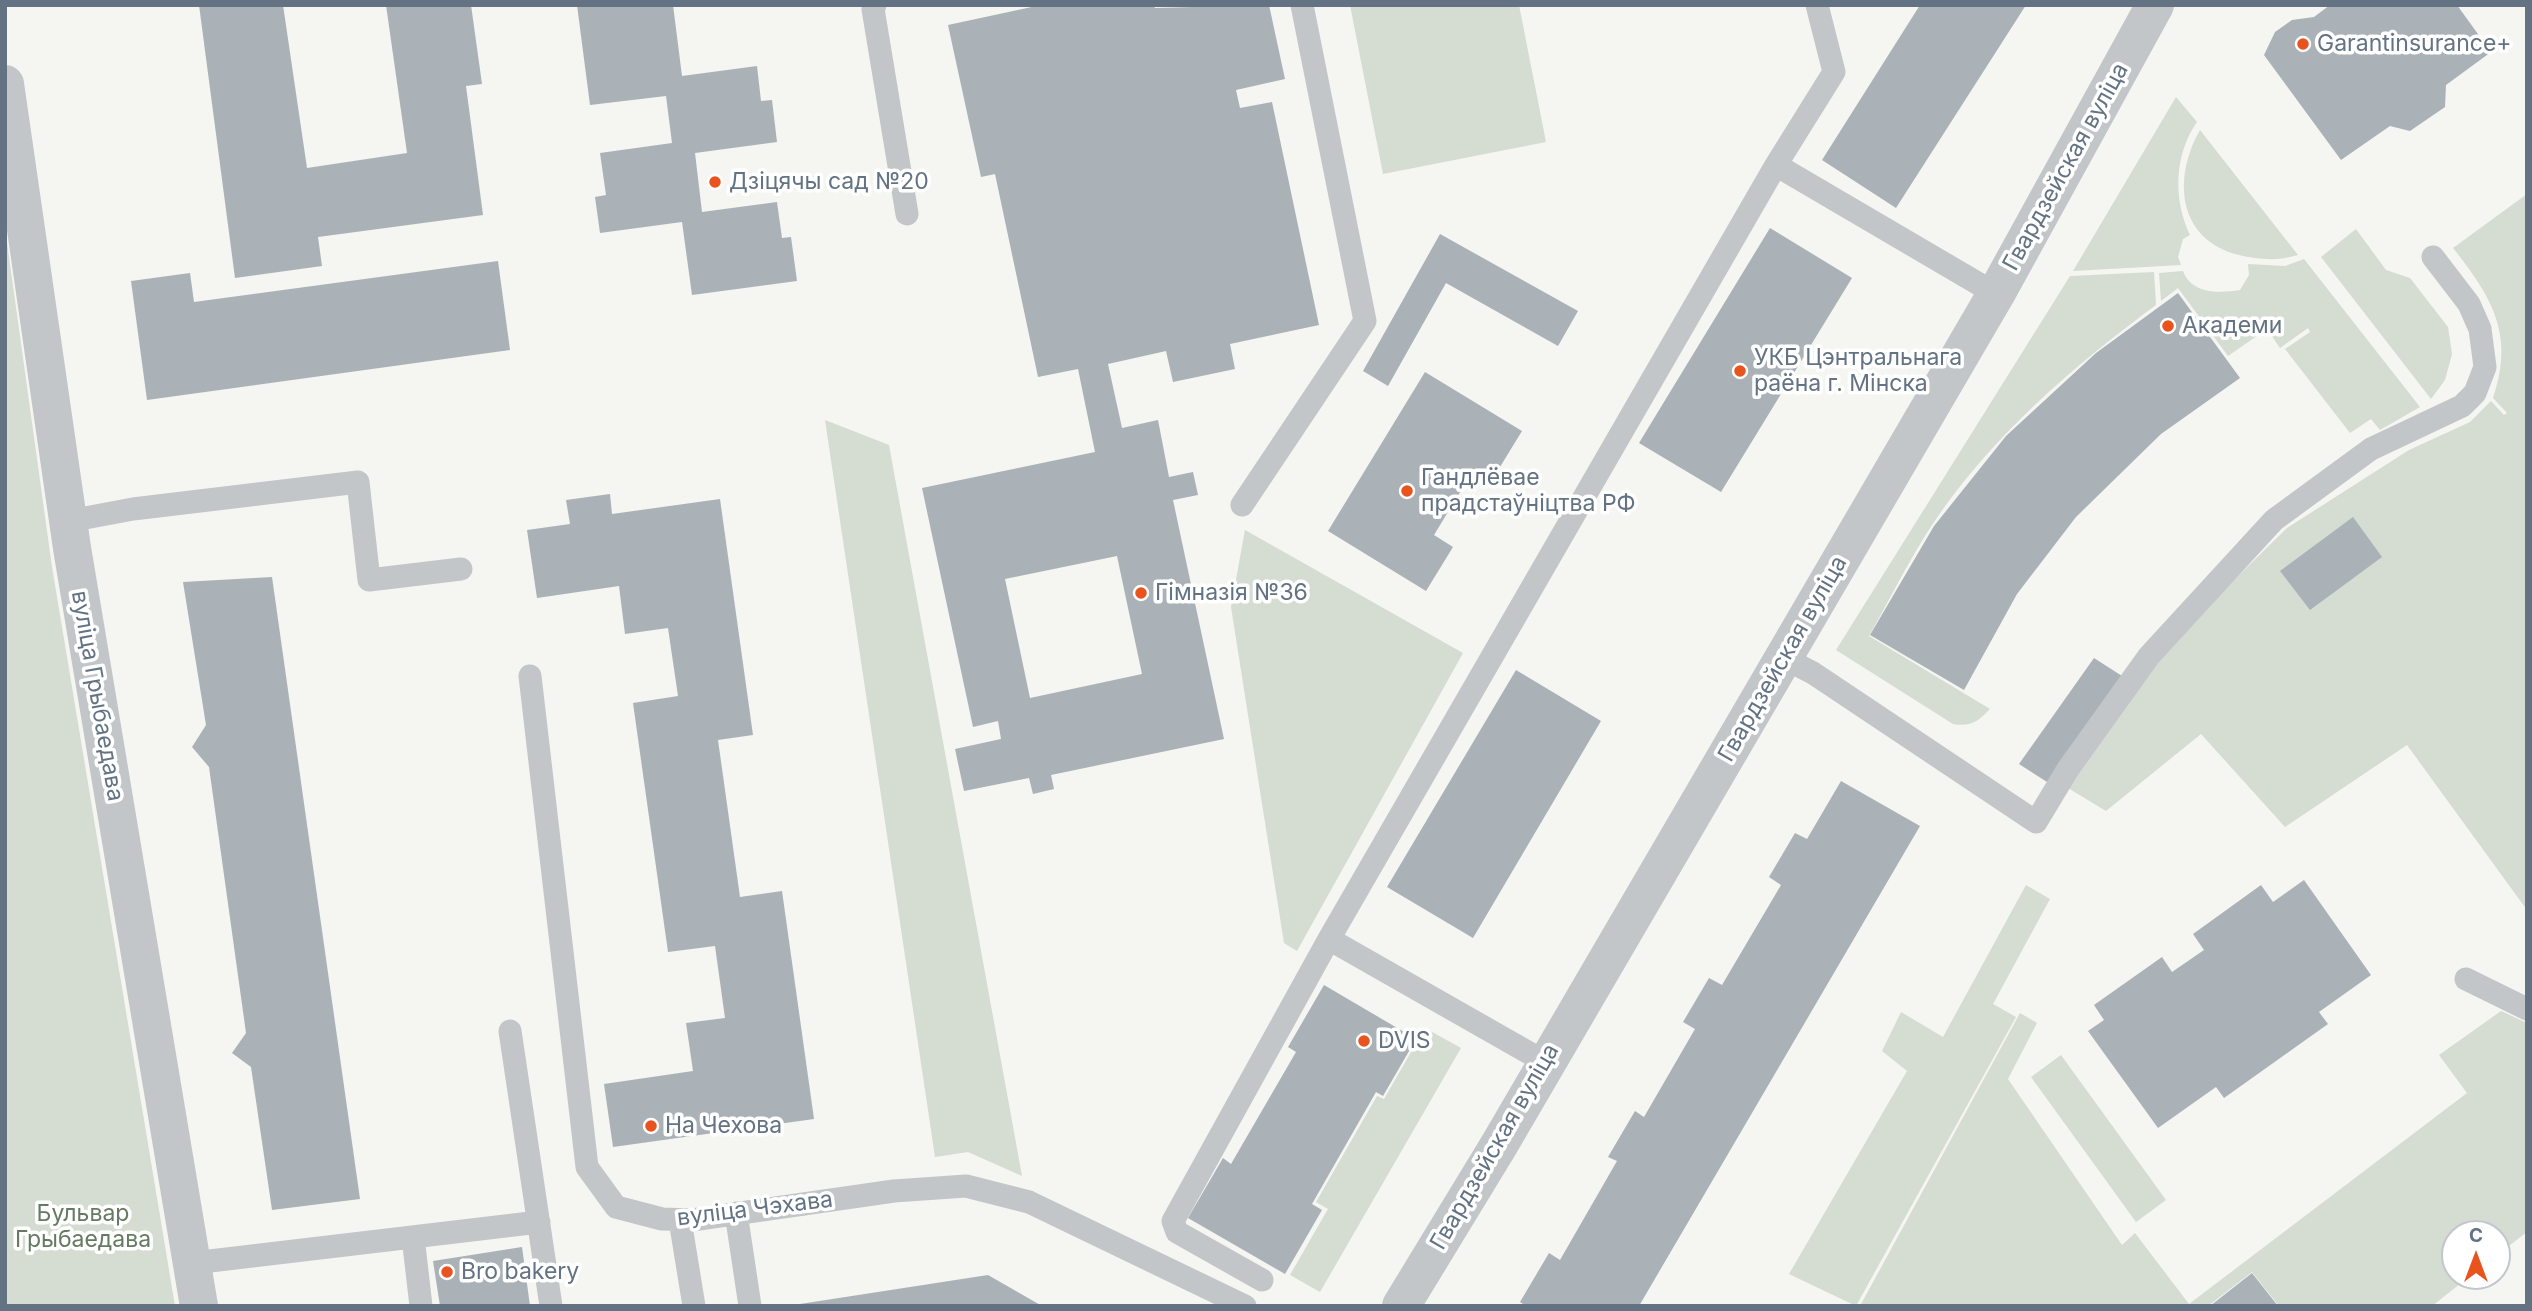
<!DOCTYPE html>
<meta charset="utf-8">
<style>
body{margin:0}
#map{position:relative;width:2532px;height:1311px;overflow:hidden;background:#f5f5f1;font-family:Inter,sans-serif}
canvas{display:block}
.frame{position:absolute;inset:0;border:7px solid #637383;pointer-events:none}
.north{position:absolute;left:2441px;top:1220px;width:70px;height:70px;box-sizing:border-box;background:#fff;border:2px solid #c1c7cd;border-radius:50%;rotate:0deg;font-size:19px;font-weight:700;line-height:28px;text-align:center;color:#637383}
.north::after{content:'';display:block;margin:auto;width:24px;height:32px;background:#e9531d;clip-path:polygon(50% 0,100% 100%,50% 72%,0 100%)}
</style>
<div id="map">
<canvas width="2532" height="1311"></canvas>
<div class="frame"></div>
<div class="north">С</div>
</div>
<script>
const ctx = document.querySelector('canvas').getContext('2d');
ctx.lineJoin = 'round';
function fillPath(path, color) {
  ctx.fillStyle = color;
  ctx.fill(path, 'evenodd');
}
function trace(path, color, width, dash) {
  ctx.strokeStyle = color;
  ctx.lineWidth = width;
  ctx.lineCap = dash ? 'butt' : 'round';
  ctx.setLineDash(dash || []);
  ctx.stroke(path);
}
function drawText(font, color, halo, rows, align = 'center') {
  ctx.font = font + ' Inter,sans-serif';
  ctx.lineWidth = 7;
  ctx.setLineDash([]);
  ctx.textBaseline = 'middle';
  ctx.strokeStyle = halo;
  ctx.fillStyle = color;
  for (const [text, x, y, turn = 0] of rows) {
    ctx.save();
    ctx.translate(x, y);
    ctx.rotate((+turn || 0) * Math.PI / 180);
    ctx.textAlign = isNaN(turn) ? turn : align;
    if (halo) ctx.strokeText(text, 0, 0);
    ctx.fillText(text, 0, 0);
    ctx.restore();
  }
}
const green = new Path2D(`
 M 1350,5 L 1519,5 L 1546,142 L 1383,174 Z
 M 2176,97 L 2197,122 C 2174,155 2173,199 2190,235 L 2183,239 L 2178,257 L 2181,265 L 2073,271 Z
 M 2200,130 L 2298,255 C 2278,261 2260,260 2239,255 C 2178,240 2172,179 2200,130 Z
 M 2527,194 L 2527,910 L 2407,745 L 2285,827 L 2201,734 L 2106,811 L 2068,788 L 2156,665 L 2194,619 L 2287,528 L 2409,450 L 2470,422 L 2491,401 L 2504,415 L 2507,413 L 2493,398 C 2515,335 2492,297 2453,248 Z
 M 5,228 L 52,567 L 175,1306 L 5,1306 Z
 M 2356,229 L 2386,270 L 2410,278 L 2448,327 L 2452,354 L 2445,380 L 2431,399 L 2321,257 Z
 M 2304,259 L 2420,407 L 2380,430 L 2371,419 L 2350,433 L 2285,349 L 2310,332 L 2308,328 L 2280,348 L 2267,329 L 2228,356 L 2178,288 L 2161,301 L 2159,273 L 2183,271 C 2192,295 2220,293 2240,290 L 2249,275 L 2248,264 L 2285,266 Z
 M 2154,272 L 2156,305 C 2072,367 1991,437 1932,525 C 1909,560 1890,599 1869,636 L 1990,709 C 1977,722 1971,727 1953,724 L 1836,650 L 2070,276 Z
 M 825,420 L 889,445 L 1022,1176 L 968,1152 L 935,1157 Z
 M 1245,530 L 1463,653 L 1297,951 L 1284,943 L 1231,607 Z
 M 2026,885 L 2050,899 L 1993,1004 L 2016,1017 L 1856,1306 L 1789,1274 L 1907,1071 L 1882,1051 L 1901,1012 L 1943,1037 Z
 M 2501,1011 L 2527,1023 L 2527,1232 L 2497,1255 L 2497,1234 L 2455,1234 L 2455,1276 L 2470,1276 L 2432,1306 L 2279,1306 L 2252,1272 L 2208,1306 L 1860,1306 L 2020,1013 L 2037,1023 L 2008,1079 L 2122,1245 L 2135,1233 L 2189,1304 L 2467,1093 L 2439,1055 Z
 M 1425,1028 L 1461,1048 L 1320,1292 L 1290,1275 L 1328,1209 L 1316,1202 L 1377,1096 L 1384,1099 Z
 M 2061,1055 L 2166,1200 L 2136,1222 L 2031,1077 Z`);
const building = new Path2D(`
 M 199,5 L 283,5 L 307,168 L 407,153 L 386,5 L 471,5 L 482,84 L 466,86 L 483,215 L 318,237 L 322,266 L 235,278 Z
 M 577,5 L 673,5 L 682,76 L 757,66 L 761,101 L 772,100 L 777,142 L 695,153 L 702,212 L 777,202 L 782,238 L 791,237 L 797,281 L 692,295 L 682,222 L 600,233 L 595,197 L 606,195 L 600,153 L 672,143 L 666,96 L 590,105 Z
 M 1041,5 L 1154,5 L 1155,8 L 1269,5 L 1285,79 L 1236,90 L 1240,108 L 1272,102 L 1319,325 L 1230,344 L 1235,369 L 1173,382 L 1166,351 L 1108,364 L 1122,428 L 1158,420 L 1169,477 L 1193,472 L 1198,495 L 1173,500 L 1224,739 L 1051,775 L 1054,789 L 1033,794 L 1029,778 L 964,791 L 955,749 L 1001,739 L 998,721 L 973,727 L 922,488 L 1095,452 L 1078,369 L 1038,377 L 995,174 L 981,177 L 948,25 ZM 1117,556 L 1142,674 L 1030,698 L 1005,579 Z
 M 1920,5 L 2026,5 L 1896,208 L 1822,160 Z
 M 2330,5 L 2457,5 L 2491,52 L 2446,85 L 2445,107 L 2410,131 L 2390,126 L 2341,160 L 2264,55 L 2275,32 L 2292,20 L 2314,17 Z
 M 1770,228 L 1852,278 L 1721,492 L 1639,443 Z
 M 1440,234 L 1578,311 L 1558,346 L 1446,283 L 1388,386 L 1363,371 Z
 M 498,261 L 510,350 L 147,400 L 131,281 L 190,273 L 194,302 Z
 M 2178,293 L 2240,378 L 2161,434 L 2076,517 L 2017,594 L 1964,690 L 1870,635 L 1934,526 L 2006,436 L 2096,353 Z
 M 1425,372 L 1522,431 L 1492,480 L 1474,469 L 1434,535 L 1453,547 L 1426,591 L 1328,531 Z
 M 610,494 L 612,514 L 720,499 L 753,735 L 718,740 L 740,897 L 782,891 L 814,1119 L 613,1147 L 604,1084 L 693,1071 L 686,1023 L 725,1018 L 715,946 L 668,952 L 633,703 L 678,696 L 668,628 L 625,634 L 619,586 L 537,598 L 527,530 L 570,524 L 566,500 Z
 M 2353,517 L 2382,557 L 2310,610 L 2280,571 Z
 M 272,577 L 360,1199 L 272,1210 L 251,1067 L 232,1053 L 246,1033 L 209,767 L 192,747 L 206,725 L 183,582 Z
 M 2094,658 L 2122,676 L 2047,782 L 2019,764 Z
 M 1516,670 L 1601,721 L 1473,938 L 1387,887 Z
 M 1841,781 L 1920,826 L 1639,1306 L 1526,1306 L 1520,1302 L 1549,1253 L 1560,1260 L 1617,1161 L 1608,1157 L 1635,1111 L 1644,1117 L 1695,1029 L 1683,1022 L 1709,978 L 1722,985 L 1781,885 L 1769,877 L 1795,833 L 1807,839 Z
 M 2304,880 L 2371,975 L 2319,1012 L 2328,1024 L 2224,1098 L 2216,1087 L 2158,1128 L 2088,1031 L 2104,1020 L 2094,1005 L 2162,957 L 2172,972 L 2204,950 L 2193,934 L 2261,885 L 2273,902 Z
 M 1324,985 L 1416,1039 L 1383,1096 L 1376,1092 L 1312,1204 L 1322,1210 L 1285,1274 L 1188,1218 L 1223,1158 L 1231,1164 L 1296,1052 L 1288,1047 Z
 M 522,1247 L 530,1306 L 440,1306 L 433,1261 Z
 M 2252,1273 L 2278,1306 L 2210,1306 Z
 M 988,1275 L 1042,1306 L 800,1306 L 800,1304 Z`);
const service = new Path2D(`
 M 875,5 L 873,9 L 907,214
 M 1776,165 L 1996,294
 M 1242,505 L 1365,321 L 1302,5
 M 69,521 L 133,509 L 358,482 L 369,580 L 461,569
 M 1784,658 L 1813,673 L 2036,822 L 2068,769 L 2149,656 L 2274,520 L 2371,449 L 2462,406 L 2475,393 L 2485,367 L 2480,329 L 2469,304 L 2433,257
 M 530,676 L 587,1167 L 616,1207 L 662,1219 L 692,1220 L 894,1191 L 966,1186 L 1029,1202 L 1245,1306
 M 1329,939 L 1776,165 L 1834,72 L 1817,5
 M 2466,979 L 2527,1009
 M 510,1031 L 551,1306
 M 736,1213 L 750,1306
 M 680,1220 L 694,1306
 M 413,1237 L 421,1306
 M 193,1263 L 539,1222
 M 1262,1280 L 1177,1232 L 1173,1221 L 1329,939 L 1545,1062`);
const minor = new Path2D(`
 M 5,84 L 72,548 L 199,1306`);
const tertiary = new Path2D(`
 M 1401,1306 L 1499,1145 L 1996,294 L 2155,5`);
const markers = [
 [2303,44,7,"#e9531d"],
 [715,182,7,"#e9531d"],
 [2168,326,7,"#e9531d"],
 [1740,371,7,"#e9531d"],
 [1407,491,7,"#e9531d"],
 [1141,593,7,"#e9531d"],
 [1364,1041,7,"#e9531d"],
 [651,1126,7,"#e9531d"],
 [447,1272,7,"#e9531d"]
];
const poiNames = [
 ["Garantinsurance+",2317,44],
 ["Дзіцячы сад №20",729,182],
 ["Академи",2182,326],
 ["УКБ Цэнтральнага",1754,358],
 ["раёна г. Мінска",1754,384],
 ["Гандлёвае",1421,478],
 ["прадстаўніцтва РФ",1421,504],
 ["Гімназія №36",1155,593],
 ["DVIS",1378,1041],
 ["На Чехова",665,1126],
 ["Bro bakery",461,1272]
];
const streetNames = [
 ["Гвардзейская вуліца",2066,167,-61],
 ["Гвардзейская вуліца",1783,659,-60],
 ["вуліца Грыбаедава",97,696,80],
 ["Гвардзейская вуліца",1495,1147,-60],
 ["вуліца Чэхава",755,1209,-7]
];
const parkNames = [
 ["Бульвар",83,1214],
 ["Грыбаедава",83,1240]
];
fillPath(green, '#d5dcd2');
fillPath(building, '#aab1b7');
trace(service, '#c2c6c9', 23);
trace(minor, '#c2c6c9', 38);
trace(tertiary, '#c2c6c9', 38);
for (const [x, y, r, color] of markers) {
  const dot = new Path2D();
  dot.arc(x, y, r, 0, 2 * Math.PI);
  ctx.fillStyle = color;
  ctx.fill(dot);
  trace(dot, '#fff', 2.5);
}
drawText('23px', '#637383', '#fff', poiNames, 'left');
drawText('23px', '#637383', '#fff', streetNames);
drawText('23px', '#667a62', '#fff', parkNames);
</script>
